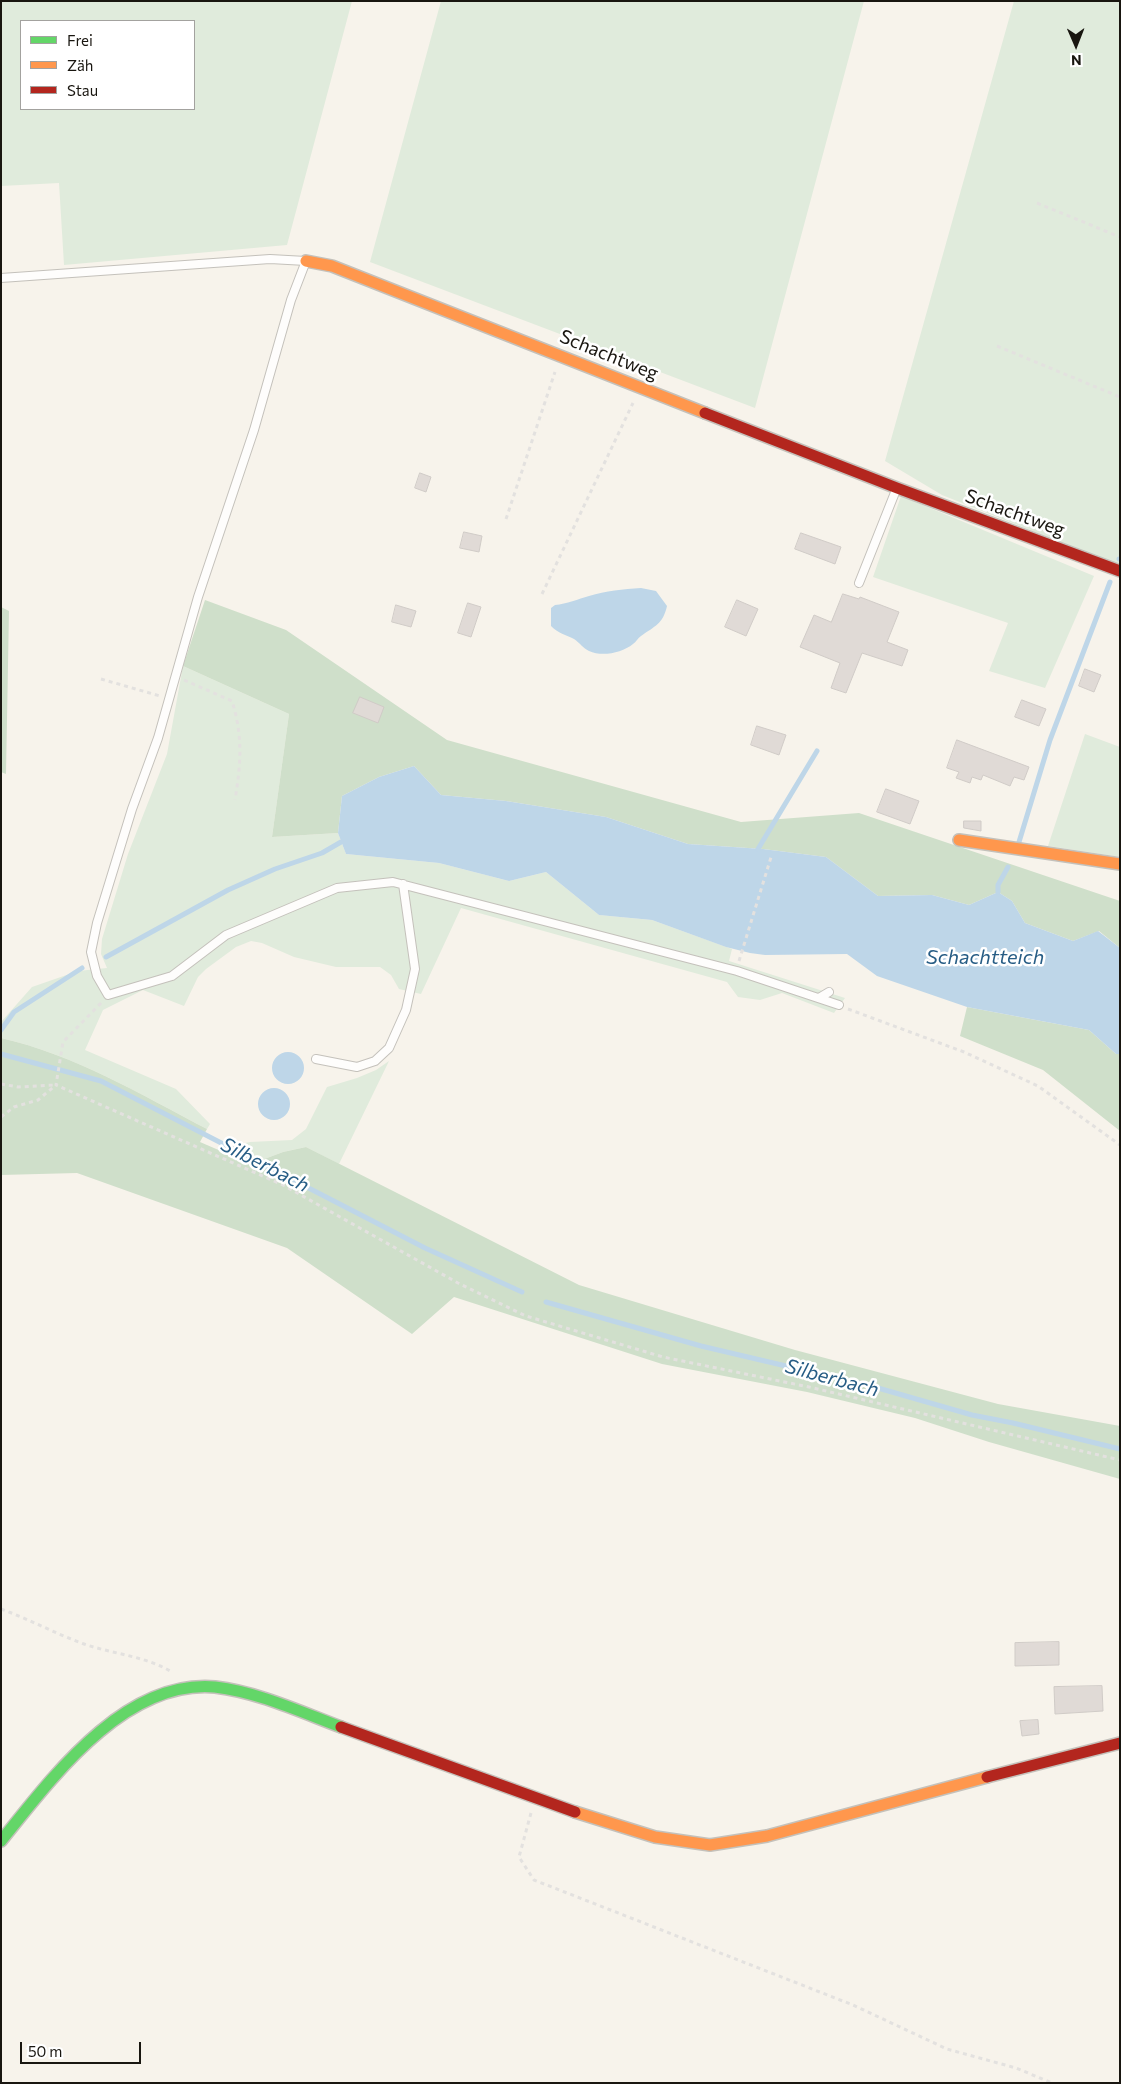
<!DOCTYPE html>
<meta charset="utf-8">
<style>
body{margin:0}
#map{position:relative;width:1121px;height:2084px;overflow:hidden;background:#f7f3eb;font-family:Commissioner,sans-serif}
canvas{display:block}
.frame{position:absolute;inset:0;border:2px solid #191610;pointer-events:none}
.legend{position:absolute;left:20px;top:20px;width:175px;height:90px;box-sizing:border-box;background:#fff;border:1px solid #a3a29f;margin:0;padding:6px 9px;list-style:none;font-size:15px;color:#191610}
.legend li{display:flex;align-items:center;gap:10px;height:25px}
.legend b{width:25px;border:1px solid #a3a29f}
.north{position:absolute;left:1051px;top:20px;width:50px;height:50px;-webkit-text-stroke:4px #fff;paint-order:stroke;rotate:179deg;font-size:14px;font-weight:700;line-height:20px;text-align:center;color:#191610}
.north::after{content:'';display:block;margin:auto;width:18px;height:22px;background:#191610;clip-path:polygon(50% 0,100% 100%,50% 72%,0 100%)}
.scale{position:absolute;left:20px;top:2042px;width:121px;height:22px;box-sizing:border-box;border:2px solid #191610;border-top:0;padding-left:6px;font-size:15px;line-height:18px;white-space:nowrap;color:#191610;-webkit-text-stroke:4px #fff;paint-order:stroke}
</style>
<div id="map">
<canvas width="1121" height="2084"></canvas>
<div class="frame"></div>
<ul class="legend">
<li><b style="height:6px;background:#63d668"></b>Frei</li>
<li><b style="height:6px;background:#ff974d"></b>Zäh</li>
<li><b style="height:6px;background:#b3261e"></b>Stau</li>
</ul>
<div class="north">N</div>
<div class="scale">50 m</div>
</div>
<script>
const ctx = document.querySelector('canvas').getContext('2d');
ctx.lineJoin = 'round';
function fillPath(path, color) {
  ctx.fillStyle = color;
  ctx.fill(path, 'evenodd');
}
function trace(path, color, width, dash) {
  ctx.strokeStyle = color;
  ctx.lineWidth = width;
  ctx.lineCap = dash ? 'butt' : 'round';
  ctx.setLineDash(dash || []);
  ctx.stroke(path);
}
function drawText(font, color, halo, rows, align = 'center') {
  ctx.font = font + ' Commissioner,sans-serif';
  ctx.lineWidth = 5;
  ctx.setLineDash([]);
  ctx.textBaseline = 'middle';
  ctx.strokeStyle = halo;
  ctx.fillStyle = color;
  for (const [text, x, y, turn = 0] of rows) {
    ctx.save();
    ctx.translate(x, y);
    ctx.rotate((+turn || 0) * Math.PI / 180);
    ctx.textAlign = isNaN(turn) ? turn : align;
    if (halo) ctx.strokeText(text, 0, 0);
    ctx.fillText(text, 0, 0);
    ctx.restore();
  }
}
const green = new Path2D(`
 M 1,1 L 352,1 L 287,245 L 64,265 L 59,183 L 1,186 ZM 194,21 L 194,109 L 21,109 L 21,21 Z
 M 441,1 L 864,1 L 755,408 L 370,262 Z
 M 1014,1 L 1120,1 L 1120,566 L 942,495 L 885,461 Z
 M 901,496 L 1094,576 L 1045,688 L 989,671 L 1008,623 L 873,577 Z
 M 183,666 L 289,714 L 272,837 L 338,833 L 346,854 L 439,863 L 509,881 L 546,872 L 599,915 L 652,920 L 732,949 L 729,961 L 845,998 L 834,1013 L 782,993 L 760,1000 L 738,997 L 727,982 L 461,908 L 421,994 L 399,989 L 391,975 L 380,967 L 336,967 L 294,957 L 262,943 L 251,941 L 236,947 L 206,969 L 198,977 L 184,1006 L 143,990 L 103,1010 L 85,1050 L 176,1089 L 210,1124 L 207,1129 C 140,1094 75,1055 1,1038 L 1,1022 L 32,987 L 78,971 L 107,968 L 101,954 L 102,939 L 128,854 L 167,754 Z
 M 1085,734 L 1120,747 L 1120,857 L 1048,846 Z
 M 389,1061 L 339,1164 L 306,1147 L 283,1152 L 251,1164 L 217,1149 L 250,1142 L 292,1140 L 306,1129 L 327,1087 L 357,1078 L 376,1070 Z`);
const forest = new Path2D(`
 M 205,600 L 286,630 L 447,740 L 741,822 L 859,813 L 1120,901 L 1120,948 L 1099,931 L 1073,941 L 1025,923 L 1012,901 L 998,892 L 969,905 L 932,895 L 878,896 L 826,857 L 763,849 L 688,844 L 606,817 L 506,801 L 441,795 L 414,766 L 379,777 L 342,796 L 338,833 L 272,837 L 289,714 L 183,666 Z
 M 1,607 L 9,611 L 6,774 L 1,772 Z
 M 967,1007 L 1089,1030 L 1116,1054 L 1120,1054 L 1120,1131 L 1043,1070 L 960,1036 Z
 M 1,1038 C 75,1055 140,1094 207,1129 L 200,1142 L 251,1164 L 283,1152 L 306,1147 L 579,1285 L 795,1350 L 998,1404 L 1120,1426 L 1120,1479 L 989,1442 L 915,1418 L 807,1392 L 662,1364 L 454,1297 L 412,1334 L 287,1248 L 77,1173 L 1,1175 Z`);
const water = new Path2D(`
 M 641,588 L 656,591 L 667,606 C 663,624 655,626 641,636 C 638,638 636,642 633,644 C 622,653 602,657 589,651 C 583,648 580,643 574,639 C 566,635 558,633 551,626 L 551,608 L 555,605 C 567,604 578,599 589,596 C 606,591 623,589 641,588 Z
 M 414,766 L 441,795 L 506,801 L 606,817 L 688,844 L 763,849 L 826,857 L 878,896 L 932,895 L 969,905 L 998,892 L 1012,901 L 1025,923 L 1073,941 L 1098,931 L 1120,948 L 1120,1054 L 1116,1054 L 1089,1030 L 967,1007 L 877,976 L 847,954 L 765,955 L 750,953 L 726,947 L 652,920 L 599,915 L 546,872 L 509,881 L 439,863 L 346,854 L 338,833 L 342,796 L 379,777 Z
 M272 1068a16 16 0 1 1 32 0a16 16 0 1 1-32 0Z
 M258 1104a16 16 0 1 1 32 0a16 16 0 1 1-32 0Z`);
const stream = new Path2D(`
 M 1119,559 L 1120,559
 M 1019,842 L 1050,740 L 1110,582
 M 758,849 L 817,751
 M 998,892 L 998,885 L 1008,867
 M 106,957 L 228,890 L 275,869 L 322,853 L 341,842
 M 1,1030 L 14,1012 L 82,968
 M 1,1054 L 101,1081 L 425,1248 L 522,1292
 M 546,1302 L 701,1346 L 871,1386 L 972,1415 L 1013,1423 L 1120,1449`);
const building = new Path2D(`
 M 420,473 L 431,477 L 426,492 L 415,488 Z
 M 464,532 L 482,536 L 479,552 L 460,548 Z
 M 801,533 L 841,547 L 835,564 L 795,549 Z
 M 843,594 L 859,599 L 860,597 L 899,612 L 887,642 L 908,650 L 902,666 L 862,653 L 846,693 L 831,688 L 840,663 L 800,647 L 814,615 L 831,622 Z
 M 737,600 L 758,609 L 746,636 L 725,627 Z
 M 468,603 L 481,607 L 471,637 L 458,633 Z
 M 396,605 L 416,611 L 411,627 L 392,622 Z
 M 1085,669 L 1101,675 L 1094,692 L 1079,686 Z
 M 360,697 L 384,707 L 378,723 L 353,713 Z
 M 1022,700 L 1046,709 L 1039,726 L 1015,717 Z
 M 757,726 L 786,735 L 779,755 L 751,745 Z
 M 957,740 L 1029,767 L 1024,780 L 1014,777 L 1010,786 L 983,775 L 981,780 L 972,777 L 970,783 L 956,778 L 959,772 L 947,768 Z
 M 886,789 L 919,801 L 910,824 L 877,812 Z
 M 964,821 L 981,821 L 981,831 L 964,828 Z
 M 1059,1642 L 1059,1665 L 1015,1666 L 1015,1643 Z
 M 1102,1686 L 1103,1711 L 1055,1714 L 1054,1687 Z
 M 1038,1720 L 1039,1734 L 1022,1736 L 1020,1721 Z`);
const path = new Path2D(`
 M 1037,203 L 1120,237
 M 997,346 L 1120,397
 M 506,519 L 555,372
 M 542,594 L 633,403
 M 101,679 L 160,696
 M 184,680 L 232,701 C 243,736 241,764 235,800
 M 739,961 L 772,854
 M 101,1003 L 63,1042 L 56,1085 L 283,1185 L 458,1283 L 526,1316 L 663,1357 L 809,1387 L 1120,1460
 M 848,1009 L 964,1052 L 1038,1086 L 1120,1145
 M 1,1084 L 18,1087 L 55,1085
 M 1,1117 L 14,1107 L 38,1100 L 56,1085
 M 1,1609 C 29,1619 56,1634 84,1644 C 113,1654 145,1656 172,1672
 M 531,1813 L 519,1857 L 534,1880 L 853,2005 L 947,2049 L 1016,2068 L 1052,2083`);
const lane = new Path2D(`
 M 1,278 L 270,259 L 306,261 L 291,300 L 254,430 L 198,597 L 158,738 L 132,809 L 97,923 L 91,952 L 97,976 L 108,995 L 172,976 L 226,935 L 337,888 L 393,882 L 737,971 L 839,1005
 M 859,583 L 896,490
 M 819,998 L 829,992
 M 316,1059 L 357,1067 L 375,1061 L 389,1048 L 406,1010 L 415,969 L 403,884`);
const fast = new Path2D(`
 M 1,1841 C 51,1779 124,1679 215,1687 C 258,1692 301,1712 341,1727`);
const slow = new Path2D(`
 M 306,261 L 332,266 L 705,413
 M 959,840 L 1120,864
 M 575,1812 L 655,1837 L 710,1845 L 767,1836 L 987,1777`);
const jam = new Path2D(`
 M 705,413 L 897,488 L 1120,571
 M 341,1727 L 575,1812
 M 987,1777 L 1120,1743`);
const streetNames = [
 ["Schachtweg",609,355,22],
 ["Schachtweg",1015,513,20]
];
const waterNames = [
 ["Schachtteich",985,957],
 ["Silberbach",265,1165,27],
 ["Silberbach",832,1378,15]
];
fillPath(green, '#e0ebdc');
fillPath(forest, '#cfdfca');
fillPath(water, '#bed6e8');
trace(stream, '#bed6e8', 5);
fillPath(building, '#e0dad6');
trace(building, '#d0cbc7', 1);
trace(lane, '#c4c1bb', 10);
trace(fast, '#c4c1bb', 14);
trace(slow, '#c4c1bb', 14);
trace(jam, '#c4c1bb', 14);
trace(path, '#e3e1df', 3, [4, 4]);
trace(lane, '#fefdfc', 8);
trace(fast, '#63d668', 11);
trace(slow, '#ff974d', 11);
trace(jam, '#b3261e', 11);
drawText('19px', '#191610', '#fff', streetNames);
drawText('italic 20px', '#275d85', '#fff', waterNames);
</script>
